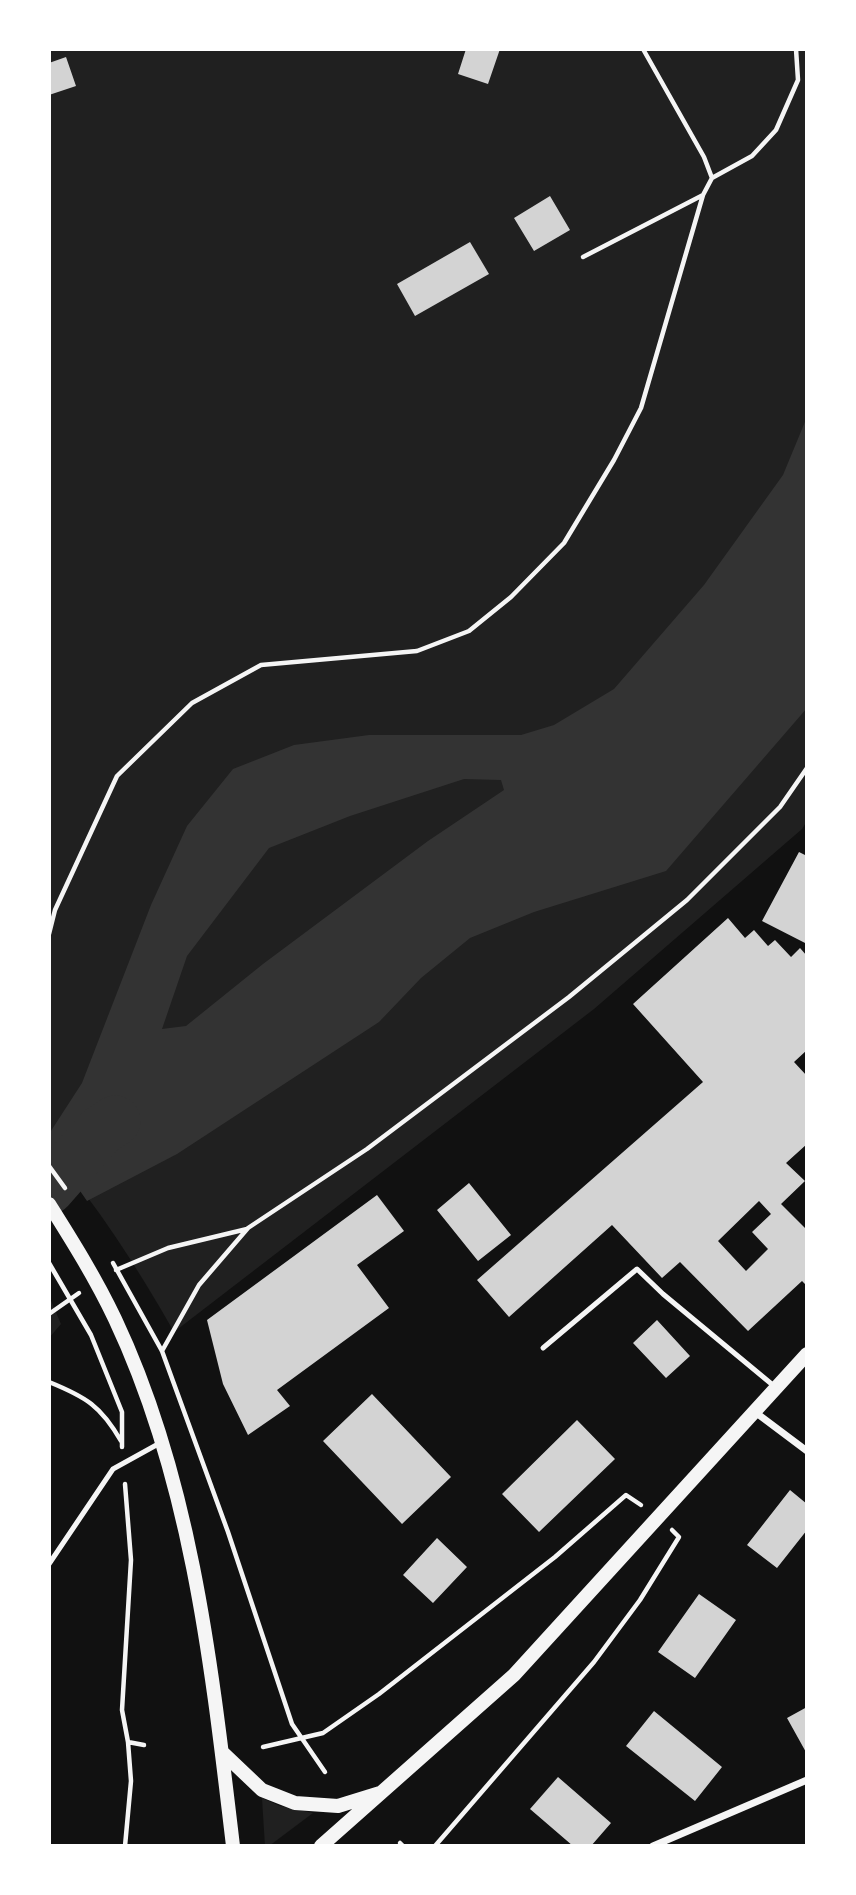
<!DOCTYPE html>
<style>
body{margin:0}
#map{position:relative;width:856px;height:1895px;overflow:hidden;background:#111;font-family:Poppins,sans-serif}
canvas{display:block}
.frame{position:absolute;inset:0;border:51px solid #fff;pointer-events:none}
</style>
<div id="map">
<canvas width="856" height="1895"></canvas>
<div class="frame"></div>
</div>
<script>
const ctx = document.querySelector('canvas').getContext('2d');
ctx.lineJoin = 'round';
function fillPath(path, color) {
  ctx.fillStyle = color;
  ctx.fill(path, 'evenodd');
}
function trace(path, color, width, dash) {
  ctx.strokeStyle = color;
  ctx.lineWidth = width;
  ctx.lineCap = dash ? 'butt' : 'round';
  ctx.setLineDash(dash || []);
  ctx.stroke(path);
}
const green = new Path2D(`
 M 49,49 L 807,49 L 807,821 L 802,829 L 594,1009 L 174,1332 C 137,1267 98,1206 49,1149 Z
 M 49,1296 L 61,1324 L 49,1338 Z
 M 262,1798 L 280,1806 L 313,1813 L 269,1846 L 265,1846 Z`);
const water = new Path2D(`
 M 807,417 L 807,708 L 666,871 L 534,912 L 470,938 L 421,978 L 379,1022 L 177,1154 L 87,1201 L 49,1146 L 49,1134 L 82,1083 L 151,905 L 187,826 L 233,769 L 294,745 L 369,735 L 521,735 L 554,725 L 614,689 L 704,585 L 783,475 ZM 464,779 L 501,780 L 504,790 L 428,841 L 263,964 L 186,1026 L 162,1029 L 187,956 L 269,848 L 350,816 Z`);
const river = new Path2D(`
 M 49,1189 L 100,1131 L 115,1121`);
const building = new Path2D(`
 M 466,49 L 500,49 L 488,84 L 458,74 Z
 M 66,57 L 76,86 L 49,95 L 49,63 Z
 M 550,196 L 570,230 L 534,251 L 514,218 Z
 M 470,242 L 489,274 L 415,316 L 397,284 Z
 M 799,852 L 807,856 L 807,944 L 762,921 Z
 M 728,918 L 745,938 L 754,930 L 768,946 L 775,940 L 791,957 L 800,948 L 807,956 L 807,1050 L 794,1062 L 807,1076 L 807,1144 L 786,1163 L 805,1181 L 781,1204 L 807,1230 L 807,1286 L 802,1281 L 748,1331 L 680,1262 L 662,1278 L 612,1225 L 509,1317 L 477,1280 L 703,1082 L 633,1004 ZM 759,1201 L 771,1214 L 752,1232 L 768,1249 L 746,1271 L 718,1241 Z
 M 469,1183 L 511,1235 L 478,1261 L 437,1210 Z
 M 377,1195 L 404,1231 L 357,1265 L 389,1308 L 277,1390 L 290,1406 L 248,1435 L 223,1384 L 207,1320 Z
 M 657,1320 L 690,1356 L 666,1378 L 633,1343 Z
 M 372,1394 L 451,1477 L 402,1524 L 323,1441 Z
 M 577,1420 L 615,1459 L 539,1532 L 502,1494 Z
 M 790,1490 L 807,1504 L 807,1530 L 777,1568 L 747,1545 Z
 M 437,1538 L 467,1567 L 433,1603 L 403,1575 Z
 M 699,1594 L 736,1620 L 695,1678 L 658,1652 Z
 M 807,1707 L 807,1754 L 787,1718 Z
 M 654,1711 L 722,1767 L 695,1801 L 626,1746 Z
 M 558,1777 L 611,1823 L 591,1846 L 573,1846 L 530,1809 Z`);
const path = new Path2D(`
 M 712,178 L 752,156 L 776,130 L 798,80 L 796,49
 M 583,257 L 703,195
 M 49,934 L 55,910 L 117,776 L 192,703 L 261,665 L 417,651 L 469,631 L 511,597 L 564,543 L 614,460 L 641,408 L 703,195 L 712,178 L 704,157 L 643,49
 M 49,1166 L 65,1188
 M 49,1263 L 91,1335 L 122,1412 L 122,1447
 M 113,1263 L 162,1351 L 228,1532 L 292,1724 L 325,1772
 M 116,1270 L 168,1248 L 247,1229
 M 49,1314 L 79,1293
 M 162,1351 L 199,1285 L 248,1228 L 367,1149 L 569,997 L 687,900 L 780,807 L 807,768
 M 49,1382 C 86,1397 101,1406 121,1441
 M 125,1484 L 131,1560 L 122,1710 L 128,1742 L 144,1745
 M 263,1747 L 323,1733 L 379,1694 L 555,1557 L 626,1495 L 641,1505
 M 400,1843 L 403,1846
 M 125,1846 L 131,1781 L 128,1742
 M 435,1846 L 594,1662 L 640,1600 L 679,1537 L 672,1530`);
const service = new Path2D(`
 M 543,1348 L 637,1269 L 663,1294 L 774,1386
 M 49,1564 L 113,1469 L 160,1443`);
const minor = new Path2D(`
 M 755,1412 L 807,1451
 M 653,1846 L 807,1780`);
const secondary = new Path2D(`
 M 49,1204 C 73,1242 96,1279 115,1319 C 192,1482 212,1669 233,1846
 M 222,1752 L 262,1790 L 295,1803 L 338,1806 L 380,1793
 M 321,1846 L 514,1675 L 807,1354`);
fillPath(green, '#202020');
fillPath(water, '#333');
trace(river, '#333', 51);
fillPath(building, '#d3d3d3');
trace(path, '#f5f5f5', 4.5);
trace(service, '#f5f5f5', 5);
trace(minor, '#f5f5f5', 7);
trace(secondary, '#f5f5f5', 14);
</script>
